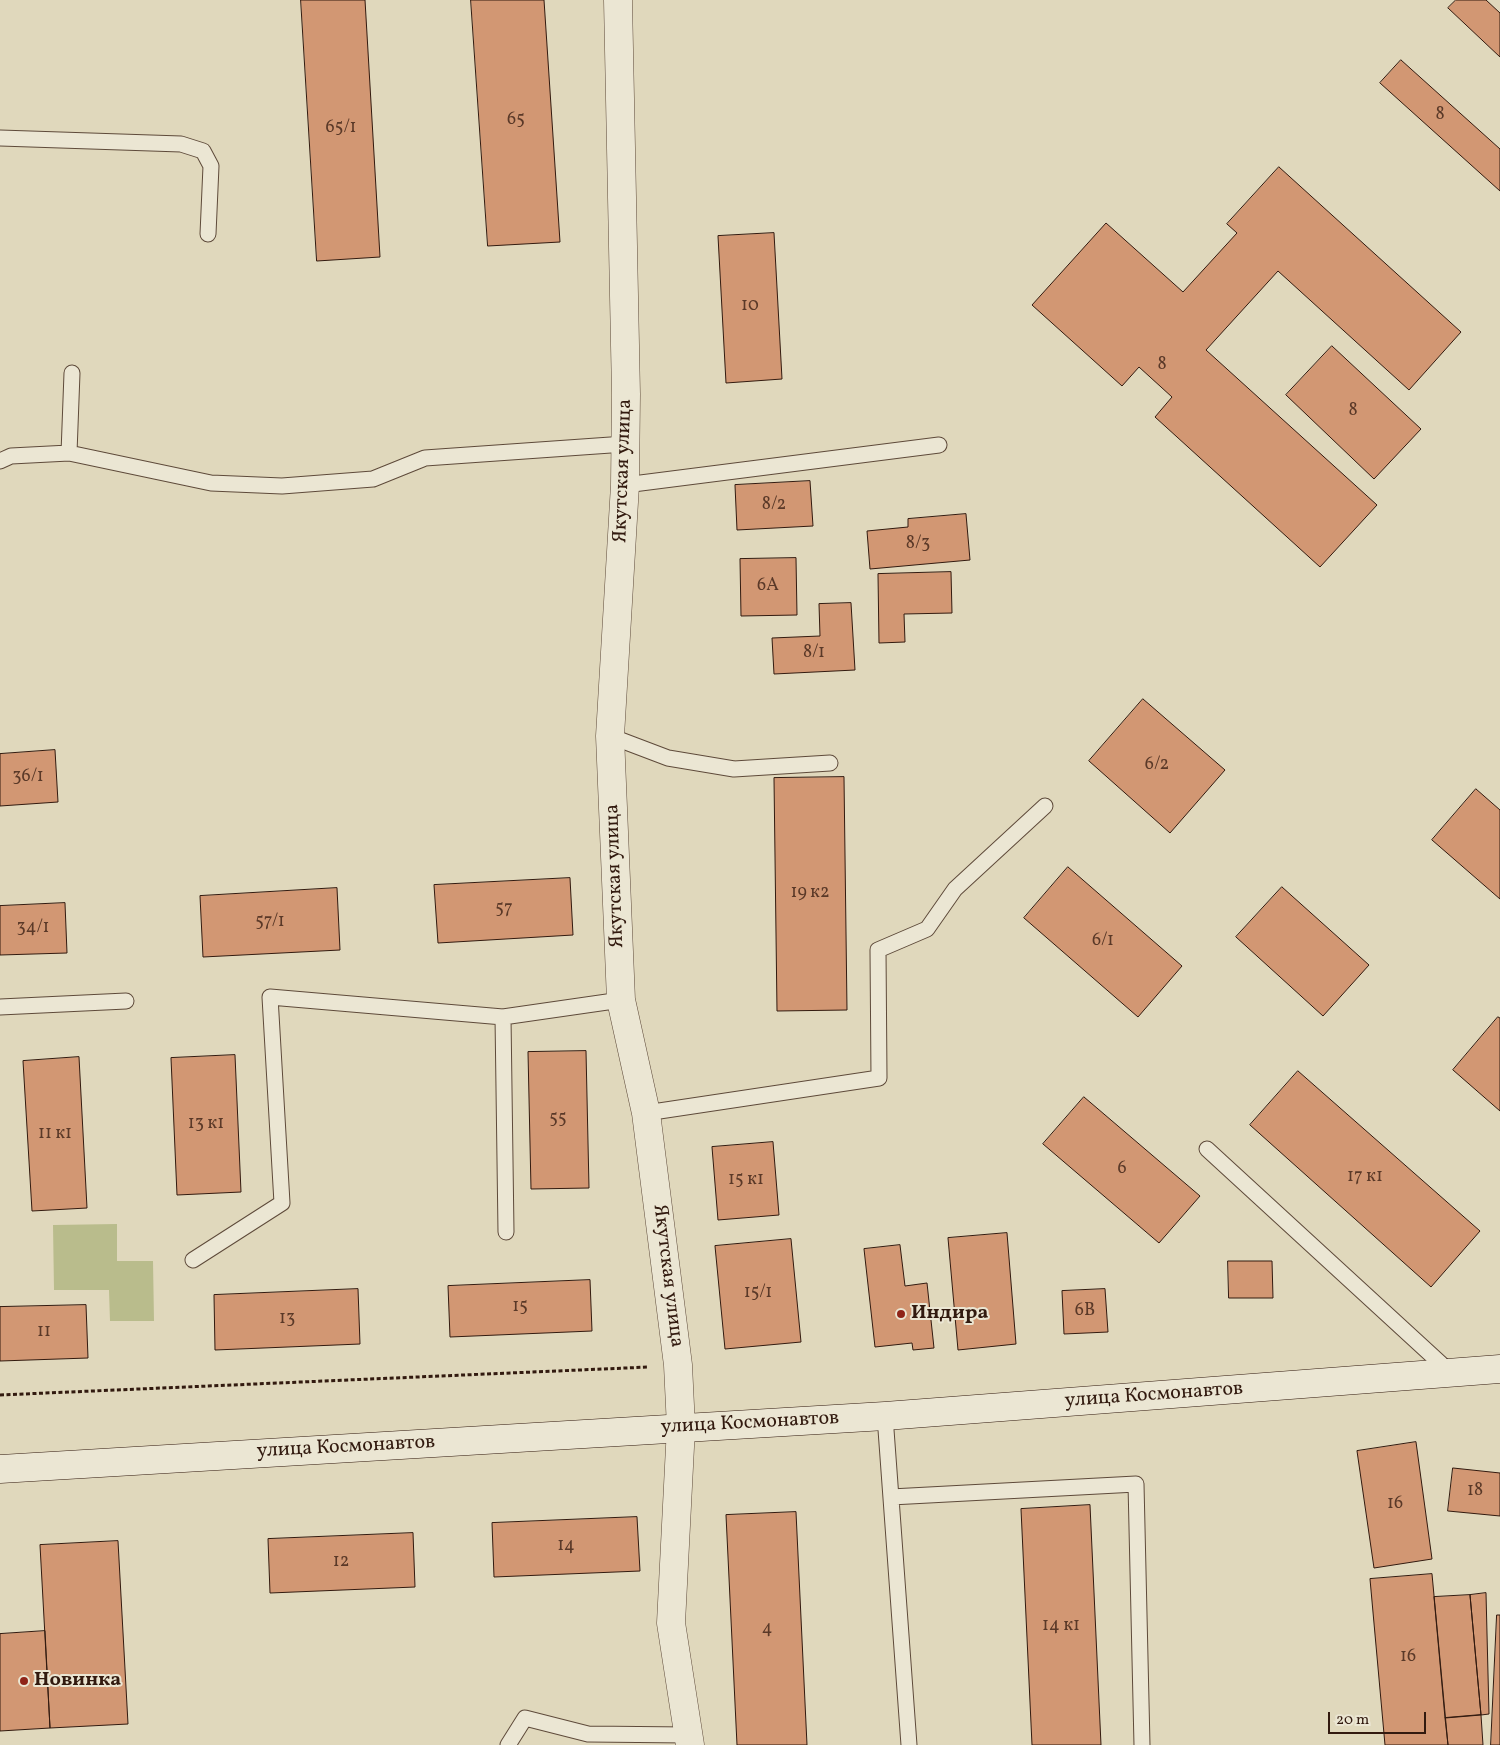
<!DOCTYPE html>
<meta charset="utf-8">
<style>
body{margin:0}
#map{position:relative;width:1500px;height:1745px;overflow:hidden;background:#e0d8bc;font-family:Vollkorn,serif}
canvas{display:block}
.scale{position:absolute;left:1328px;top:1712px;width:98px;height:22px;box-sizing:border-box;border:2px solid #321a0f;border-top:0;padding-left:6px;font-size:15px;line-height:18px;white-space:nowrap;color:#321a0f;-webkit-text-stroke:4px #ebe6d3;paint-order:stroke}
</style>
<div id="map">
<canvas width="1500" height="1745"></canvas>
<div class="scale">20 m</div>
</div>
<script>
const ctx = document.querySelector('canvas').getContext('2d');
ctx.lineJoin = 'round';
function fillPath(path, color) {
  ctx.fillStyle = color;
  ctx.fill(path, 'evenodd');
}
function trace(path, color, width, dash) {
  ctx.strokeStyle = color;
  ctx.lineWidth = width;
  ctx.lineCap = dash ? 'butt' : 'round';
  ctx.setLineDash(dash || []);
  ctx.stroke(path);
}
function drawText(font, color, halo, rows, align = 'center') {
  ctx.font = font + ' Vollkorn,serif';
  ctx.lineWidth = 4;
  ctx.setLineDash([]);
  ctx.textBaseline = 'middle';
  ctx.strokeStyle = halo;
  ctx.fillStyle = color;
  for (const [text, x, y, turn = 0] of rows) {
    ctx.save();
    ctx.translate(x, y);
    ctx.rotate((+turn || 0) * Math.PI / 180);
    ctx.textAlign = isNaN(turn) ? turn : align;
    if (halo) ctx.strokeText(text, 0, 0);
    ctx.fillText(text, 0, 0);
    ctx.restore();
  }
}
const green = new Path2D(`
 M 117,1224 L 117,1261 L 153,1261 L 154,1321 L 110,1321 L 109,1290 L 54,1290 L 53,1225 Z`);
const building = new Path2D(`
 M 301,0 L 365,0 L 380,257 L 317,261 Z
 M 471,0 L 544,0 L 560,242 L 488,246 Z
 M 1456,0 L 1486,0 L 1500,13 L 1500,57 L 1448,8 Z
 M 1401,60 L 1500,149 L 1500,191 L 1380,83 Z
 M 1279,167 L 1461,332 L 1409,390 L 1278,271 L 1206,350 L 1377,505 L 1320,567 L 1155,417 L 1172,397 L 1139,367 L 1122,386 L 1032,305 L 1106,223 L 1183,292 L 1237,233 L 1227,224 Z
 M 774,233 L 782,379 L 726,383 L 718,236 Z
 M 1332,346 L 1421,429 L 1374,479 L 1286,395 Z
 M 810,481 L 813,526 L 737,530 L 735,485 Z
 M 966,514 L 970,560 L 870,569 L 867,531 L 908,527 L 908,519 Z
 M 796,558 L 797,615 L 741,616 L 740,559 Z
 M 951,572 L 952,613 L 904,614 L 905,642 L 879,643 L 878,574 Z
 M 851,603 L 855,670 L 774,674 L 772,638 L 820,636 L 819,604 Z
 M 1143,699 L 1225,770 L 1170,833 L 1089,761 Z
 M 55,750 L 58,802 L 0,806 L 0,754 Z
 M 844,777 L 847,1010 L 777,1011 L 774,778 Z
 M 1476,789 L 1500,810 L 1500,899 L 1432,840 Z
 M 1068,867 L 1182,966 L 1138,1017 L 1024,918 Z
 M 570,878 L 573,935 L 438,943 L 434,885 Z
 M 1282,887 L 1369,965 L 1323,1016 L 1236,937 Z
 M 337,888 L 340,950 L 203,957 L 200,896 Z
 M 65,903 L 67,953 L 0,955 L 0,906 Z
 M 1498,1017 L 1500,1018 L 1500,1111 L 1453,1070 Z
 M 586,1051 L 589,1188 L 531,1189 L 528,1052 Z
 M 235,1055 L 241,1192 L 177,1195 L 171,1058 Z
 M 79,1057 L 87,1208 L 32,1211 L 23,1061 Z
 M 1298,1071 L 1480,1231 L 1431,1287 L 1250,1125 Z
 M 1084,1097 L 1200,1196 L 1159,1243 L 1043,1144 Z
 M 773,1142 L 779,1215 L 718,1220 L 712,1147 Z
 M 1007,1233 L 1016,1344 L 958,1350 L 948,1238 Z
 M 791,1239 L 801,1342 L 725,1349 L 715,1246 Z
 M 900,1245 L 905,1286 L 927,1283 L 934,1348 L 913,1350 L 912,1343 L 875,1347 L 864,1249 Z
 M 1228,1261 L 1272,1261 L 1273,1298 L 1229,1298 Z
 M 590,1280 L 592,1331 L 450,1337 L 448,1286 Z
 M 358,1289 L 360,1344 L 215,1350 L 214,1295 Z
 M 1105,1289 L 1108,1332 L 1064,1334 L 1062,1291 Z
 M 86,1305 L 88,1358 L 0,1361 L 0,1307 Z
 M 1416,1442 L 1432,1559 L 1374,1568 L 1357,1451 Z
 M 1453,1468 L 1500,1473 L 1500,1516 L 1448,1511 Z
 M 1090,1505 L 1101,1745 L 1032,1745 L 1021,1509 Z
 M 796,1512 L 807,1745 L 737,1745 L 726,1515 Z
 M 637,1517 L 640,1571 L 494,1577 L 492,1523 Z
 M 413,1533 L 415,1587 L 270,1593 L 268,1539 Z
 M 118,1541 L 128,1724 L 50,1728 L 40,1545 Z
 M 1432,1574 L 1448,1745 L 1385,1745 L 1370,1579 Z
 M 1486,1593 L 1489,1714 L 1481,1715 L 1470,1595 Z
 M 1470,1595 L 1481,1715 L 1445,1718 L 1434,1597 Z
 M 1497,1615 L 1500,1615 L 1500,1745 L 1491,1745 Z
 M 45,1631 L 50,1728 L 0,1731 L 0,1634 Z
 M 1481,1715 L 1483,1745 L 1448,1745 L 1445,1718 Z`);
const path = new Path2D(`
 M 0,1395 L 649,1367`);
const lane = new Path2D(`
 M 0,138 L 181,144 L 203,151 L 211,166 L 208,234
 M 69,453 L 211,483 L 282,486 L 373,479 L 425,458 L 625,444
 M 0,461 L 11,456 L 69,453 L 72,373
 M 625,485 L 939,445
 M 610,736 L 668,758 L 734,769 L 830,763
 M 0,1007 L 126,1001
 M 503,1017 L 506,1232
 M 646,1113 L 879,1078 L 878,950 L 927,929 L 955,889 L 1045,806
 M 1207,1149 L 1451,1373
 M 193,1260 L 282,1203 L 270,997 L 503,1017 L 621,1000
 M 885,1416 L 909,1745
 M 891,1497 L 1136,1484 L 1142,1745
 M 508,1745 L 525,1718 L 588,1734 L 688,1735`);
const street = new Path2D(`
 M 618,0 L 626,394 L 625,485 L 610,736 L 621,1000 L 646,1113 L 678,1365 L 681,1427 L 671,1623 L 690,1745`);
const secondary = new Path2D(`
 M 0,1469 L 885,1416 L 1500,1369`);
const markers = [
 [901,1314,5,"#8f2418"],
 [24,1681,5,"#8f2418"]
];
const numberNames = [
 ["8",1440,116],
 ["65",516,121],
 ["65/1",341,129],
 ["10",750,307],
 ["8",1162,366],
 ["8",1353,412],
 ["8/2",774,506],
 ["8/3",918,545],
 ["6А",768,587],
 ["8/1",814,654],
 ["6/2",1157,766],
 ["36/1",28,778],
 ["19 к2",810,894],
 ["57",504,910],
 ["57/1",270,923],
 ["34/1",33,929],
 ["6/1",1103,942],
 ["55",558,1120],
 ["13 к1",206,1125],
 ["11 к1",55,1135],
 ["6",1122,1170],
 ["17 к1",1365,1178],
 ["15 к1",746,1181],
 ["15/1",758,1294],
 ["15",520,1308],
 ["6В",1085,1312],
 ["13",287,1320],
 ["11",44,1333],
 ["18",1475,1492],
 ["16",1395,1505],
 ["14",566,1547],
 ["12",341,1563],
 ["14 к1",1061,1627],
 ["4",767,1630],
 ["16",1408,1658]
];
const streetNames = [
 ["Якутская улица",624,471,-88],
 ["Якутская улица",616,876,-92],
 ["Якутская улица",667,1276,83],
 ["улица Космонавтов",1154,1396,-4],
 ["улица Космонавтов",750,1424,-3],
 ["улица Космонавтов",346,1448,-3]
];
const poiNames = [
 ["Индира",911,1314],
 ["Новинка",34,1681]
];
fillPath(green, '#b9bc8c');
fillPath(building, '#d29773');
trace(building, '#321a0f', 1);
trace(lane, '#5e4a3a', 17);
trace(street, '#5e4a3a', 29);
trace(secondary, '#321a0f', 29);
trace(path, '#321a0f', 3, [4, 2.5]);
trace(lane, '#ebe6d3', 15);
trace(street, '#ebe6d3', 28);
trace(secondary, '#ebe6d3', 28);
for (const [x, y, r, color] of markers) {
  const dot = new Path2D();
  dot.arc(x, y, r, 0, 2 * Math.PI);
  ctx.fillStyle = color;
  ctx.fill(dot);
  trace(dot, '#ebe6d3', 2);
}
drawText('18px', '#5a3928', null, numberNames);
drawText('20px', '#321a0f', '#ebe6d3', streetNames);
drawText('bold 20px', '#321a0f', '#ebe6d3', poiNames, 'left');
</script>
